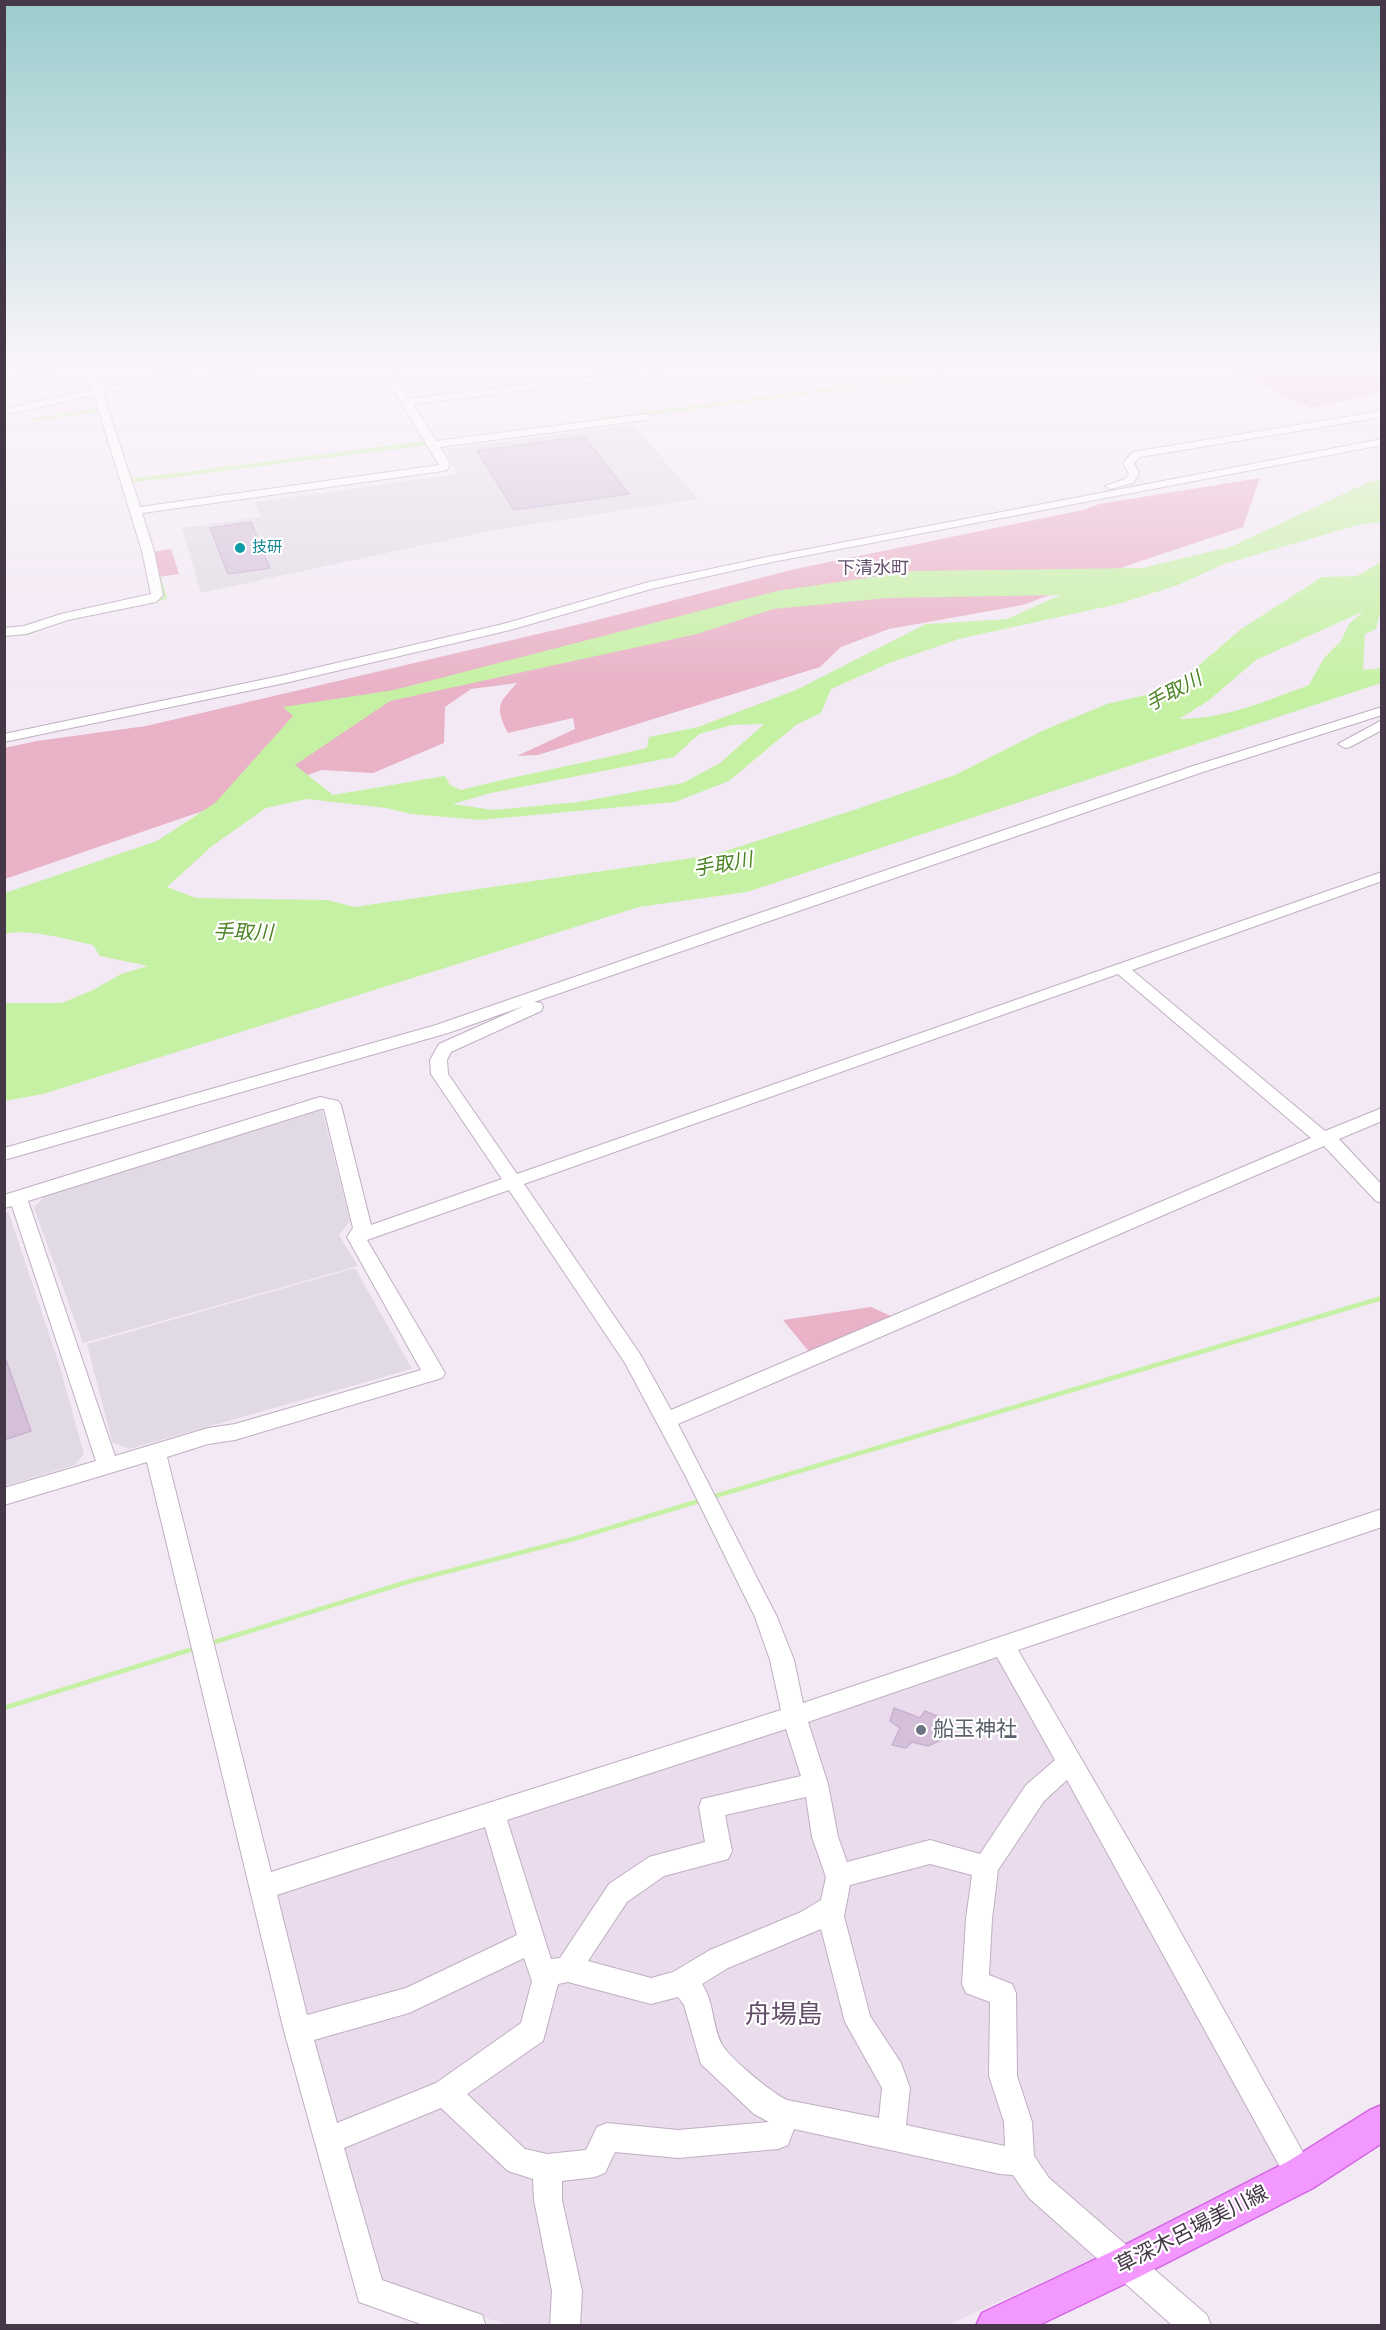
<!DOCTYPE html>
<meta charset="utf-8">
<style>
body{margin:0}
#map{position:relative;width:1386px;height:2330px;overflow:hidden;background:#f3e9f5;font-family:"PT Sans",sans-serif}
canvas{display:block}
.frame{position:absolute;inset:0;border:6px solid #453748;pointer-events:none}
</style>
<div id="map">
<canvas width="1386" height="2330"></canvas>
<div class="frame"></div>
</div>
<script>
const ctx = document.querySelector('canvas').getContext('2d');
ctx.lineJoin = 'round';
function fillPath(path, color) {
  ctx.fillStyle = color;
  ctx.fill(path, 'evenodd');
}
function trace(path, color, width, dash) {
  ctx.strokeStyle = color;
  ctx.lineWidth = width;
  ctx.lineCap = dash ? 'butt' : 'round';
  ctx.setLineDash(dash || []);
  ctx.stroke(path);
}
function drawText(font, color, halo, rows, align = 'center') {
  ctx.font = font + ' "PT Sans","Noto Sans JP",sans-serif';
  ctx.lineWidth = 4.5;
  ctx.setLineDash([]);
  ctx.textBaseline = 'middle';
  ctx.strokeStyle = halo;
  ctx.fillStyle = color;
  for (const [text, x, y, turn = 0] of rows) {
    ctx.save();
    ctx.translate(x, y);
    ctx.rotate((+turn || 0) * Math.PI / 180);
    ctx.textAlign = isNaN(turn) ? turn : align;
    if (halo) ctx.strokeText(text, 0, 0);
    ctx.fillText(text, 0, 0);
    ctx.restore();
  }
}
const residential = new Path2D(`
 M 1000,1651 L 1286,2166 L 1134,2240 L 948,2325 L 508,2325 L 376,2283 L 264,1894 Z`);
const industrial = new Path2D(`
 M 633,425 L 698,499 L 489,531 L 201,593 L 182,528 L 260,517 L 255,502 L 458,474 L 445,449 Z
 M 322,1110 L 350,1221 L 339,1235 L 358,1266 L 83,1343 L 34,1208 L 46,1194 Z
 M 5,1212 L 9,1213 L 60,1367 L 84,1454 L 75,1465 L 5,1486 Z
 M 355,1268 L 412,1369 L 129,1449 L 112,1442 L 87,1344 Z`);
const green = new Path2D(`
 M 1213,363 L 1381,363 L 1381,392 L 1311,408 Z
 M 1260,478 L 1243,527 L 1135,563 L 1023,605 L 889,629 L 841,647 L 820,667 L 538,755 L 517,756 L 575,729 L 573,718 L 508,733 C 494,706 499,703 517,683 L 471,689 L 445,707 L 444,743 L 373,773 L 322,770 L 5,879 L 4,748 L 37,741 L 146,726 L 593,621 L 795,569 L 1083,510 L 1099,504 Z
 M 171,549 L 179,574 L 159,577 L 152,552 Z
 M 871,1307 L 893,1317 L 810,1353 L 783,1320 Z`);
const water = new Path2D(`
 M 1381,479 L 1381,522 L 1358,525 L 1224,564 L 1178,585 L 1118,604 L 959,639 L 892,662 L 831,689 L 821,713 L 796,725 L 729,781 L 675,802 L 480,820 L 411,814 L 386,808 L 307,799 L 266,808 L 212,846 L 167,887 L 196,898 L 328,900 L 354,907 L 713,855 L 857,809 L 955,775 L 1044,730 L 1107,704 L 1171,689 L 1241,629 L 1322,577 L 1357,576 L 1381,562 L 1381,608 L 1376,629 L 1365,634 L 1363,670 L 1381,668 L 1381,683 L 747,892 L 639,907 L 43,1094 L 5,1101 L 5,1003 L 62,1003 L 93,990 L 121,974 L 148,966 L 100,956 L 93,945 C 68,940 29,928 5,934 L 5,893 L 157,841 L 215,803 L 293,716 L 283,707 L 394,690 L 777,591 L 914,571 L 1142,568 L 1230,547 L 1367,483 ZM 1060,595 L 1007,619 L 926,624 L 796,690 L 698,727 L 649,737 L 647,748 C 585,763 523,774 461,790 L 450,785 L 445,776 L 333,795 L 295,765 L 390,701 L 697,634 L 773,609 L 887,598 ZM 1364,611 L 1349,624 L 1341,641 L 1324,658 L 1309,685 C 1263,702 1229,718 1179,719 L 1208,701 L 1256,660 ZM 764,724 L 720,763 L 683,783 L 579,802 L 493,810 L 453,804 L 491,793 L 674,757 L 699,734 L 732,725 Z`);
const streamFar2 = new Path2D(`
 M 155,601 L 166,598 L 157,568`);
const streamFar1 = new Path2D(`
 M 154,601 L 161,599
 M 26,634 L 40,629`);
const stream = new Path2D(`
 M 712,1497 L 1382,1298
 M 208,1644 L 407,1582 L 577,1538 L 702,1500
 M 4,1708 L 196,1648`);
const canal = new Path2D(`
 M 431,363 L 455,363 L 397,372 L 393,370 Z
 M 1015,363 L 1032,364 L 842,390 L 838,388 L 842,386 Z
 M 834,387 L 837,387 L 837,391 L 598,422 L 594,420 L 598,418 Z
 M 98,408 L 102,410 L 101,412 L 31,421 L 27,419 Z
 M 426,441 L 430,443 L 429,445 L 129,483 L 125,481 L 129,479 Z`);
const building = new Path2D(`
 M 584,436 L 629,494 L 514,510 L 477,451 Z
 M 251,522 L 270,568 L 228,574 L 210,528 Z
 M 4,1360 L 6,1360 L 31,1431 L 4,1440 Z
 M 894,1708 L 920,1718 L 925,1711 L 939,1717 L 936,1726 L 947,1732 L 941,1740 L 928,1746 L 912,1742 L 906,1748 L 892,1745 L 900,1728 L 890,1721 Z`);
const minor = new Path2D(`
 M 68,363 L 94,363 L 102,388 L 214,363 L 233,363 L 103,393 L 140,507 L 439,465 L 377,363 L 387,363 L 409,399 L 699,363 L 731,363 L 727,366 L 413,404 L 436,441 L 646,414 L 651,417 L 646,420 L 440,447 L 450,464 L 447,470 L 443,471 L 142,513 L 154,551 L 163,595 L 156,602 L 68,620 L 26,634 L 4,636 L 4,628 L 24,626 L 61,614 L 151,594 L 142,551 L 94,395 L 4,415 L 4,409 L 92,390 L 85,365 L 4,385 L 4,379 Z
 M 292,363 L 323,363 L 214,379 L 209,376 L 214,373 Z
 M 1382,411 L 1382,417 L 1140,457 L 1134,463 L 1139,474 L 1133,483 L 1110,489 L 1105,486 L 1125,479 L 1129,474 L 1123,463 L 1133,452 Z
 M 1382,439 L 1382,445 L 772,562 L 651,589 L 510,630 L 285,683 L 4,742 L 4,734 L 285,675 L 503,624 L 649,582 L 772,556 Z
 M 1382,707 L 1382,715 L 1203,772 L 534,1002 L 541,1003 L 543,1007 L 541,1011 L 451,1052 L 447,1060 L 448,1074 L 517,1174 L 1382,872 L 1382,881 L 1132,970 L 1325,1131 L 1382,1108 L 1382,1121 L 1339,1139 L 1382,1185 L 1382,1203 L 1376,1201 L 1324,1146 L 678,1424 L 777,1617 L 794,1660 L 803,1703 L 1382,1509 L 1382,1527 L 1018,1650 L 1150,1877 L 1310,2165 L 1314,2175 L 1310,2185 L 1300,2189 L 1290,2185 L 1067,1780 L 1044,1801 L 998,1870 L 992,1919 L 989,1975 L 1012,1984 L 1016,1993 L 1017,2076 L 1032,2122 L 1034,2156 L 1049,2178 L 1207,2315 L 1211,2326 L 1173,2326 L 1029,2198 L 1013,2175 L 1000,2174 L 794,2129 L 788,2145 L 778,2149 L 678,2158 L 615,2152 L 605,2173 L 595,2177 L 562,2181 L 562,2200 L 582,2291 L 580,2326 L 550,2326 L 552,2291 L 534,2200 L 533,2179 L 508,2171 L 441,2108 L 344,2148 L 382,2280 L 482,2315 L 486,2326 L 426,2326 L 359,2302 L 284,2031 L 147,1462 L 4,1505 L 4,1488 L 96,1461 L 12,1206 L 4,1208 L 4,1195 L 320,1097 L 338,1101 L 341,1105 L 371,1225 L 502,1179 L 431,1074 L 430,1060 L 439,1044 L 524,1006 L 448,1033 L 4,1160 L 4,1148 L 436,1025 L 748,917 L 1193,766 ZM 1118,974 L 1311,1138 L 671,1410 L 640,1354 L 524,1184 ZM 321,1109 L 324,1109 L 353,1228 L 347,1237 L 421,1370 L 235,1424 L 208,1428 L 115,1456 L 28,1201 ZM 509,1190 L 625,1363 L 686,1477 L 755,1617 L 770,1660 L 781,1710 L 271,1872 L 167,1457 L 208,1444 L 235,1440 L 442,1378 L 445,1373 L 367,1240 ZM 997,1657 L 1055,1760 L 1026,1785 L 980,1854 L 930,1840 L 847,1862 L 838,1837 L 828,1784 L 808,1722 ZM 786,1729 L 801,1776 L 702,1799 L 699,1807 L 705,1842 L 649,1857 L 609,1884 L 560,1958 L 551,1959 L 507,1820 ZM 806,1797 L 812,1837 L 826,1877 L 821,1900 L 801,1912 L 710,1950 L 673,1972 L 651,1978 L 588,1961 L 627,1902 L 664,1876 L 728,1859 L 732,1851 L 725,1815 ZM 485,1827 L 517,1935 L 406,1988 L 307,2015 L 277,1895 ZM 930,1864 L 972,1875 L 966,1919 L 962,1984 L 966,1993 L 990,2002 L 989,2076 L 1004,2122 L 1005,2146 L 906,2125 L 910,2088 L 901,2063 L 870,2016 L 844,1916 L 850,1885 ZM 821,1929 L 845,2022 L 882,2088 L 879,2118 L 787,2100 C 773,2094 731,2059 723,2046 C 712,2030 715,2003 702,1984 L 728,1968 ZM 524,1958 L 532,1981 L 521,2023 L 436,2083 L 337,2123 L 314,2040 L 409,2013 ZM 568,1982 L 651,2004 L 678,1997 L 684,2005 L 701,2064 L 754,2114 L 769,2122 L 678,2130 L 607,2123 L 597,2127 L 586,2150 L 547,2154 L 525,2149 L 467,2094 L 543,2041 L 558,1984 Z
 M 1382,720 L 1382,730 L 1350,747 L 1345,748 L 1338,744 Z`);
const major = new Path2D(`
 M 1382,2105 L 1382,2143 L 1313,2188 L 1139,2277 L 1037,2326 L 976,2326 L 982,2313 L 1113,2251 L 1287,2162 L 1370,2110 Z`);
const markers = [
 [240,548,6,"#0f9aa8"],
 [921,1730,6,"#6b7280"]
];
const farCulturenames = [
 ["技研",252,548]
];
const farQuarternames = [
 ["下清水町",873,569]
];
const waterNames = [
 ["手取川",1174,692,-28],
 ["手取川",723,865,-10],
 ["手取川",243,933,1]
];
const nearWorshipnames = [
 ["船玉神社",933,1730]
];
const nearStreetnames = [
 ["草深木呂場美川線",1192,2230,-27]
];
const nearQuarternames = [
 ["舟場島",784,2016]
];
fillPath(residential, '#eadbed');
fillPath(industrial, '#e1dae4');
fillPath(green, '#e9b2c7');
fillPath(water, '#c6f1a5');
trace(streamFar2, '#c6f1a5', 2);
trace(streamFar1, '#c6f1a5', 3);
trace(stream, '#c6f1a5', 4.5);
fillPath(canal, '#c6f1a5');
fillPath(building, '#d4c1d9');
trace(building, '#cab1d1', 1.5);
trace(minor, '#c0aec3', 2);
trace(major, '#d466e5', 3);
fillPath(minor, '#fff');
fillPath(major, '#f298ff');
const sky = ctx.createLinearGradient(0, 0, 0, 690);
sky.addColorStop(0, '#9acccd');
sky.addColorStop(0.53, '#faf5fa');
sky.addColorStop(1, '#faf5fa00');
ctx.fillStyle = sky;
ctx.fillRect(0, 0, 1386, 690);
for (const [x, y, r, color] of markers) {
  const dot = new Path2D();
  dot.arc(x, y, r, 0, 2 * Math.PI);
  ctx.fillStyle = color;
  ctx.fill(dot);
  trace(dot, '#fff', 2);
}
drawText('15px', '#0d838f', '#fff', farCulturenames, 'left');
drawText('18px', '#644e6b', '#fff', farQuarternames);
drawText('italic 20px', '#4d8425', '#fff', waterNames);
drawText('21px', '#5b616d', '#fff', nearWorshipnames, 'left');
drawText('21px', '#453748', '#fff', nearStreetnames);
drawText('26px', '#644e6b', '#fff', nearQuarternames);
</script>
